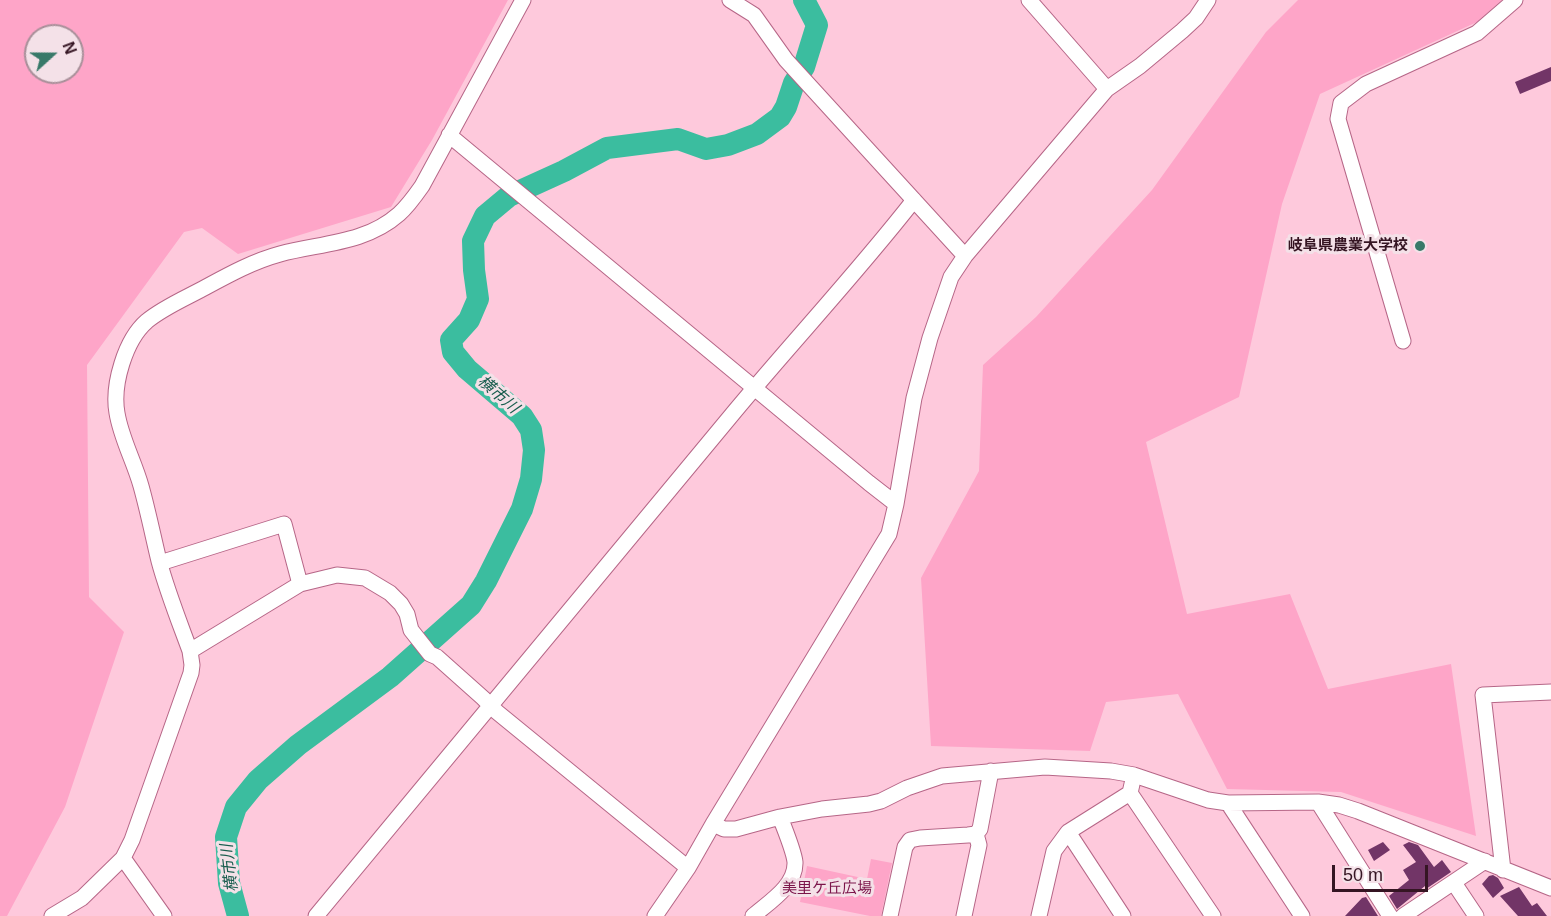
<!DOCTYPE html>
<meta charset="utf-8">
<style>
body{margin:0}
#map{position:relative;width:1551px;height:916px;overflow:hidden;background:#fec9dc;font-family:Helvetica,sans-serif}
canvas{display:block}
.north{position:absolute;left:24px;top:24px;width:60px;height:60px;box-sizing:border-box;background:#f4e1e8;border:2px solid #a88f99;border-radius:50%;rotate:69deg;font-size:16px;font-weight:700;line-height:24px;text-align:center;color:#351523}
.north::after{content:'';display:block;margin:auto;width:21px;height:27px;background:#387969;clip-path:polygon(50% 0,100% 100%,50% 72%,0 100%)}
.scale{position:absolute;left:1332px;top:865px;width:96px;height:27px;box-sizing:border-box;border:3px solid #351523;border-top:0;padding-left:8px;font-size:18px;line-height:21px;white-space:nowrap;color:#351523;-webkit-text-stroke:4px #f4e1e8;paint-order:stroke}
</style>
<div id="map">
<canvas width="1551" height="916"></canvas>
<div class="north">N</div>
<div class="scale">50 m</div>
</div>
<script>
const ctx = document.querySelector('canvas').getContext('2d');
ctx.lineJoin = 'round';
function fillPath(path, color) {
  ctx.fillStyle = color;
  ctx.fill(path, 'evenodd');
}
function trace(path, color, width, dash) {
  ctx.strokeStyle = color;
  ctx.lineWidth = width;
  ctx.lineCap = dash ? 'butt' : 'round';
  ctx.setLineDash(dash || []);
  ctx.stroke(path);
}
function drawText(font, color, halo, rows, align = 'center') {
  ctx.font = font + ' Helvetica,"Noto Sans JP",sans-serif';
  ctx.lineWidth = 6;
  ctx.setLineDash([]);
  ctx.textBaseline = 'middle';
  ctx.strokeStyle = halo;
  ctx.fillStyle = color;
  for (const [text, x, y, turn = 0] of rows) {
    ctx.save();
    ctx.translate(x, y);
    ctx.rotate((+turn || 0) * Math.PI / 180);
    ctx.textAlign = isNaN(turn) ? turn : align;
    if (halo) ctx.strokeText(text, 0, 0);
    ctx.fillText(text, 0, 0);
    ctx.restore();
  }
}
const green = new Path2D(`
 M 0,0 L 508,0 L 432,140 L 391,207 L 238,254 L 202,228 L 184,232 L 87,365 L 89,597 L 124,632 L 65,807 L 7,916 L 0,916 ZM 36,36 L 72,36 L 72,72 L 36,72 Z
 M 1298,0 L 1502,0 L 1477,22 L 1320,94 L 1282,204 L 1239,397 L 1146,442 L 1187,614 L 1290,594 L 1328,689 L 1451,664 L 1476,836 L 1341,792 L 1227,789 L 1178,694 L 1106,702 L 1090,751 L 931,746 L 921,578 L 979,471 L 983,365 L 1036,317 L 1152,190 L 1266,32 Z
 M 871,859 L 892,863 L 881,916 L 870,916 L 800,902 L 807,866 L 867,879 Z`);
const river = new Path2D(`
 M 238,916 L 229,883 L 226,837 L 236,807 L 258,780 L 298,745 L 390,677 L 471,605 L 486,581 L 522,509 L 531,479 L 534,450 L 531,430 L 522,416 L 467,369 L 453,352 L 451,340 L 469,320 L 478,299 L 474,270 L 473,241 L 485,216 L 509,196 L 564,171 L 607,148 L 678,139 L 706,149 L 728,145 L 757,134 L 780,117 L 786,107 L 794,83 L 804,67 L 817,25 L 804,0`);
const building = new Path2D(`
 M 1551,67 L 1551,81 L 1520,94 L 1515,82 Z
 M 1383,842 L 1390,850 L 1374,861 L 1368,850 Z
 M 1409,842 L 1418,845 L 1434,867 L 1442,860 L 1451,872 L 1426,889 L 1425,886 L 1397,909 L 1389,896 L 1409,880 L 1403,870 L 1416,862 L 1403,845 Z
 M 1493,875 L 1498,878 L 1504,888 L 1493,898 L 1482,884 L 1489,876 Z
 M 1519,887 L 1532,906 L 1537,903 L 1547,916 L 1518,916 L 1500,896 Z
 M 1366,897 L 1378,916 L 1345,916 L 1362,898 Z`);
const minor = new Path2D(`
 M 730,0 L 754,15 L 786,60 L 965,256
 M 1029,0 L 1107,89
 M 449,135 L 869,483 L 896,504
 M 1403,341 L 1338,119 L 1341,103 L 1366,84 L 1477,33 L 1515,0
 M 160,563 L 284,524 L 300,584
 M 190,651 L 300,584 L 337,575 L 365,578 L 390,593 L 401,604 L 407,614 L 411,630 L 430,654 L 437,657 L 483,698 L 497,712 L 688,868
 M 1132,784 L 1130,793 L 1213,916
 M 1318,802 L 1390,916
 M 1228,803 L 1302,916
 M 713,824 L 724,829 L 736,829 L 780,817 L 822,809 L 869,804 L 881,801 L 907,788 L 942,776 L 1045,767 L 1111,771 L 1134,775 L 1208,800 L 1228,803 L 1318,802 L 1339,805 L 1358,811 L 1551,888
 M 123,858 L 164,916
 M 1503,870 L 1483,695 L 1551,692
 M 1454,883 L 1476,916
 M 52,916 L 82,898 L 123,858 L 132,840 L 191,673 L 192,665 L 190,651 C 179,621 167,591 159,561 C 153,536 148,511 141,486 C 134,461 121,438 117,413 C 112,385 125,340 147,321 C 164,307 186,298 206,287 C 230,274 254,261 280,254 C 321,243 365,244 399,214 C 408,206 415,196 422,186 L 523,0
 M 316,916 C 455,747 595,579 735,411 C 794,340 857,273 914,200
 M 655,916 L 688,868 L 713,824 L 889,534 L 896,504 L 914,398 L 930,338 L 951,277 L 965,256 L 1107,89 L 1140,66 L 1182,31 L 1196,18 L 1208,0
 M 753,916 C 769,902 796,886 795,862 C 794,852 784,827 780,817
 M 890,916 L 905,847 L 910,840 L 920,838 L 968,835 L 976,834 L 980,829 L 991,771
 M 964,916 L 979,845 L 976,834
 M 1039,916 L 1054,851 L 1068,832
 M 1123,916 L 1068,832 L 1130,793
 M 1403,916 L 1485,861`);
const markers = [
 [1420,246,6,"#387969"]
];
const poiNames = [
 ["岐阜県農業大学校",1408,246]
];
const parkNames = [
 ["美里ケ丘広場",827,889]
];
const waterNames = [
 ["横市川",498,395,41],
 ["横市川",230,868,-97]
];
fillPath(green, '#fea5c8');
trace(river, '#3bbd9f', 22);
fillPath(building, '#723567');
trace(minor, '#b66687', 17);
trace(minor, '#fff', 15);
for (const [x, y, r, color] of markers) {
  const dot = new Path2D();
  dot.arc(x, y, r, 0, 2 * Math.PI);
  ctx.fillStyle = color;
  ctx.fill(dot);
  trace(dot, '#f4e1e8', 2);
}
drawText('bold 15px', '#351523', '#f4e1e8', poiNames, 'right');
drawText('15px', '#7b144a', '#f4e1e8', parkNames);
drawText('italic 16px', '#195d4e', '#f4e1e8', waterNames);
</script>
